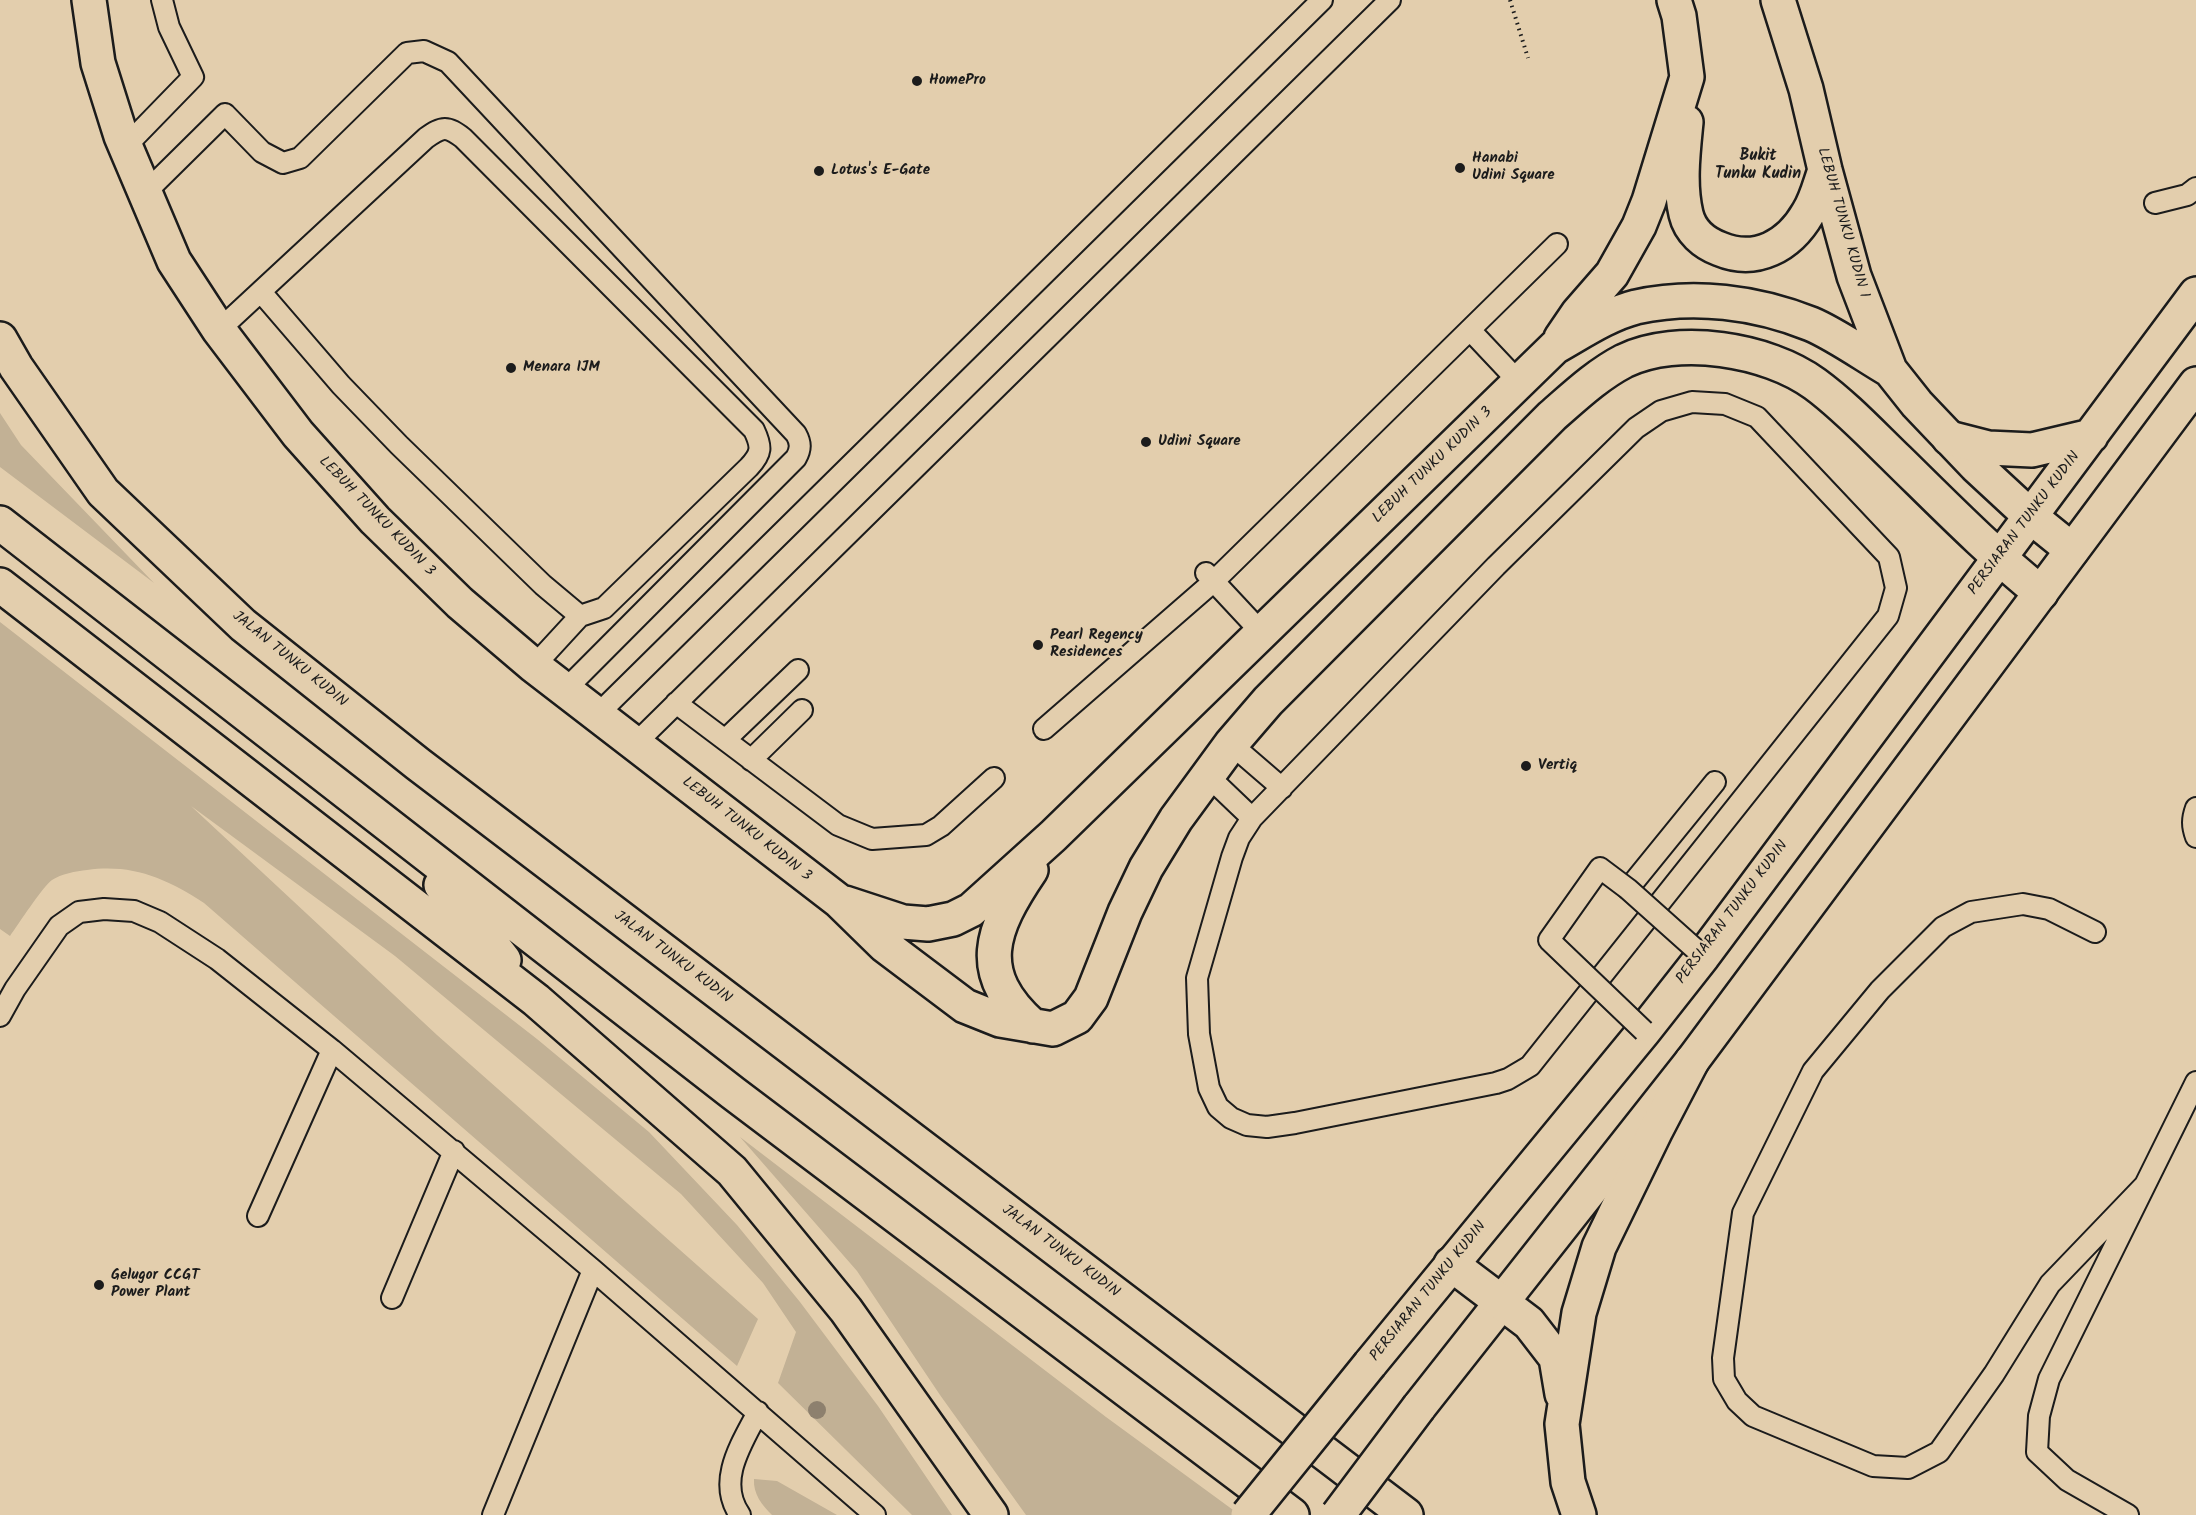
<!DOCTYPE html>
<style>
body{margin:0}
canvas{display:block;background:#e3cead}
</style>
<canvas width="2196" height="1515"></canvas>
<script>
const ctx = document.querySelector('canvas').getContext('2d');
ctx.lineJoin = 'round';
function fillPath(path, color) {
  ctx.fillStyle = color;
  ctx.fill(path, 'evenodd');
}
function trace(path, color, width, dash) {
  ctx.strokeStyle = color;
  ctx.lineWidth = width;
  ctx.lineCap = dash ? 'butt' : 'round';
  ctx.setLineDash(dash || []);
  ctx.stroke(path);
}
function drawText(font, color, halo, rows, align = 'center') {
  ctx.font = font + ' Kalam,sans-serif';
  ctx.lineWidth = 4.5;
  ctx.setLineDash([]);
  ctx.textBaseline = 'middle';
  ctx.strokeStyle = halo;
  ctx.fillStyle = color;
  for (const [text, x, y, turn = 0] of rows) {
    ctx.save();
    ctx.translate(x, y);
    ctx.rotate((+turn || 0) * Math.PI / 180);
    ctx.textAlign = isNaN(turn) ? turn : align;
    if (halo) ctx.strokeText(text, 0, 0);
    ctx.fillText(text, 0, 0);
    ctx.restore();
  }
}
const green = new Path2D(`
 M 0,413 L 21,445 L 154,583 L 0,467 Z
 M 0,622 L 537,1039 L 649,1132 L 737,1225 L 800,1302 L 878,1406 L 952,1515 L 912,1515 L 778,1383 L 796,1332 L 763,1283 L 681,1194 L 395,956 L 191,806 L 437,1035 L 758,1319 L 737,1366 L 204,903 C 165,878 133,864 87,870 C 76,871 61,874 52,880 C 43,886 18,925 10,936 L 0,929 Z
 M 740,1137 L 1106,1417 L 1240,1515 L 1026,1515 L 940,1395 L 857,1271 Z
 M 754,1479 L 777,1481 L 837,1515 L 772,1515 C 762,1505 753,1494 754,1479 Z`);
const path = new Path2D(`
 M 1510,0 L 1528,58`);
const service = new Path2D(`
 M 125,147 L 193,77 L 169,27 L 162,0
 M 144,194 L 225,114 L 262,152 L 283,163 L 300,158 L 407,53 L 424,51 L 448,62 L 796,434 C 801,443 801,449 796,458 L 565,690
 M 2155,203 L 2187,195 L 2196,188
 M 261,292 L 341,385 L 399,445 L 543,585 L 580,616
 M 219,330 L 426,138 C 443,126 447,126 463,138 L 754,430 C 762,447 762,453 749,467 L 604,608 L 580,616 L 534,666
 M 1470,330 L 1519,382
 M 1692,402 L 1725,404 L 1757,417 L 1889,557 L 1896,588 L 1888,616 L 1530,1066 L 1508,1079 L 1496,1083 L 1295,1123 L 1267,1127 L 1247,1125 L 1231,1118 L 1218,1107 L 1209,1088 L 1199,1034 L 1197,978 L 1232,857 L 1239,838 L 1252,818 L 1496,566 L 1636,428 L 1661,411 Z
 M 1206,573 L 1261,632
 M 676,703 L 838,825 L 872,839 L 926,835 L 941,826 L 994,778
 M 597,715 L 1322,0
 M 1044,729 L 1213,582 L 1557,244
 M 725,740 L 798,670
 M 635,744 L 1390,0
 M 1231,744 L 1282,788
 M 751,760 L 802,710
 M 1207,775 L 1252,818
 M 2196,808 C 2192,819 2192,826 2196,837
 M 1628,889 L 1715,782
 M 2095,932 L 2049,909 L 2023,904 L 1971,912 L 1943,927 L 1880,990 L 1813,1071 L 1743,1213 L 1723,1358 L 1724,1379 L 1737,1401 L 1753,1416 L 1873,1466 L 1908,1468 L 1939,1452 L 1994,1374 L 2050,1284 L 2145,1185
 M 0,1016 L 15,989 L 59,926 L 79,912 L 104,909 L 134,911 L 160,922 L 217,959 L 332,1050 L 593,1270 L 875,1515
 M 258,1216 L 332,1050
 M 392,1298 L 454,1151
 M 493,1515 L 593,1270
 M 740,1515 C 716,1481 742,1443 758,1412
 M 2128,1515 L 2067,1480 L 2037,1452 L 2039,1416 L 2049,1379 L 2196,1082`);
const minor = new Path2D(`
 M 89,0 L 98,63 L 121,136 L 174,261 L 219,330 L 298,434 L 375,520 L 460,603 L 534,666 L 839,901 L 884,945 L 965,1006 L 1000,1020 L 1053,1029 L 1077,1017 L 1091,998 L 1125,912 L 1146,868 L 1176,819 L 1231,744 L 1268,701 L 1552,416 C 1575,396 1597,375 1624,361 C 1678,335 1767,349 1815,384 C 1845,406 1871,434 1898,460 C 1945,506 1990,552 2041,593
 M 1778,0 L 1806,89 L 1825,170 L 1854,276 L 1890,370 L 1917,404 L 1976,466 L 2030,516 L 2072,550
 M 1686,122 C 1683,152 1679,185 1686,214 C 1690,231 1704,243 1720,249 C 1756,264 1789,246 1808,213 C 1816,201 1820,184 1825,170
 M 1561,338 L 1578,313 L 1612,274 L 1639,226 L 1649,201 L 1687,77 L 1679,16 L 1674,0
 M 1031,870 C 991,929 973,973 1033,1026
 M 845,903 L 903,922 L 928,924 L 953,919 L 971,910 L 1053,836 L 1555,347 C 1580,333 1608,314 1636,307 C 1694,294 1756,302 1811,324 C 1835,334 1866,356 1890,370`);
const tertiary = new Path2D(`
 M 1949,438 L 1988,448 L 2032,450 L 2091,436
 M 1370,1364 L 1644,1031 L 1703,956 L 2196,294
 M 1419,1407 L 1692,1061 L 2196,384`);
const trunk = new Path2D(`
 M 0,339 L 16,367 L 103,492 L 243,625 L 418,764 L 1406,1515
 M 0,523 L 733,1093 L 1292,1515
 M 0,585 L 536,1000 L 732,1171 L 846,1310 L 991,1515
 M 441,885 L 456,899 L 504,960
 M 1451,1264 L 1529,1323 L 1556,1358 L 1562,1394
 M 1579,1515 L 1568,1482 L 1562,1424 L 1579,1313 L 1599,1247 L 1656,1130 L 1692,1061`);
const serviceBridge = new Path2D(`
 M 1644,1031 L 1549,940 L 1600,868 L 1628,889 L 1703,956`);
const tertiaryBridge = new Path2D(`
 M 1248,1515 L 1370,1364
 M 1338,1515 L 1419,1407`);
const trees = [
 [817,1410]
];
const markers = [
 [917,81,6,"#1c1c1c"],
 [1460,168,6,"#1c1c1c"],
 [819,171,6,"#1c1c1c"],
 [511,368,6,"#1c1c1c"],
 [1146,442,6,"#1c1c1c"],
 [1038,645,6,"#1c1c1c"],
 [1526,766,6,"#1c1c1c"],
 [99,1285,6,"#1c1c1c"]
];
const poiNames = [
 ["HomePro",929,81],
 ["Hanabi",1472,159],
 ["Udini Square",1472,176],
 ["Lotus's E-Gate",831,171],
 ["Menara IJM",523,368],
 ["Udini Square",1158,442],
 ["Pearl Regency",1050,636],
 ["Residences",1050,653],
 ["Vertiq",1538,766],
 ["Gelugor CCGT",111,1276],
 ["Power Plant",111,1293]
];
const streetNames = [
 ["LEBUH TUNKU KUDIN 1",1842,223,74],
 ["LEBUH TUNKU KUDIN 3",1433,466,-44],
 ["LEBUH TUNKU KUDIN 3",376,517,46],
 ["PERSIARAN TUNKU KUDIN",2025,524,-53],
 ["JALAN TUNKU KUDIN",289,660,39],
 ["LEBUH TUNKU KUDIN 3",746,830,38],
 ["PERSIARAN TUNKU KUDIN",1733,913,-53],
 ["JALAN TUNKU KUDIN",672,958,37],
 ["JALAN TUNKU KUDIN",1060,1252,37],
 ["PERSIARAN TUNKU KUDIN",1429,1292,-51]
];
const neighbourhoodNames = [
 ["Bukit",1758,157],
 ["Tunku Kudin",1758,175]
];
fillPath(green, '#c2b195');
trace(service, '#1c1c1c', 24);
trace(minor, '#1c1c1c', 38);
trace(tertiary, '#1c1c1c', 38);
trace(trunk, '#1c1c1c', 38);
trace(path, '#1c1c1c', 4, [1.5, 4.5]);
trace(service, '#e3cead', 20);
trace(minor, '#e3cead', 33);
trace(tertiary, '#e3cead', 33);
trace(trunk, '#e3cead', 33);
trace(serviceBridge, '#1c1c1c', 24, []);
trace(tertiaryBridge, '#1c1c1c', 38, []);
trace(serviceBridge, '#e3cead', 20);
trace(tertiaryBridge, '#e3cead', 33);
ctx.fillStyle = '#8d806e';
for (const [x, y] of trees) {
  ctx.beginPath();
  ctx.arc(x, y, 9, 0, 2 * Math.PI);
  ctx.fill();
}
for (const [x, y, r, color] of markers) {
  const dot = new Path2D();
  dot.arc(x, y, r, 0, 2 * Math.PI);
  ctx.fillStyle = color;
  ctx.fill(dot);
  trace(dot, '#e3cead', 2);
}
drawText('bold 15px', '#1c1c1c', '#e3cead', poiNames, 'left');
drawText('15px', '#1c1c1c', '#e3cead', streetNames);
drawText('bold 16px', '#1c1c1c', '#e3cead', neighbourhoodNames);
</script>
